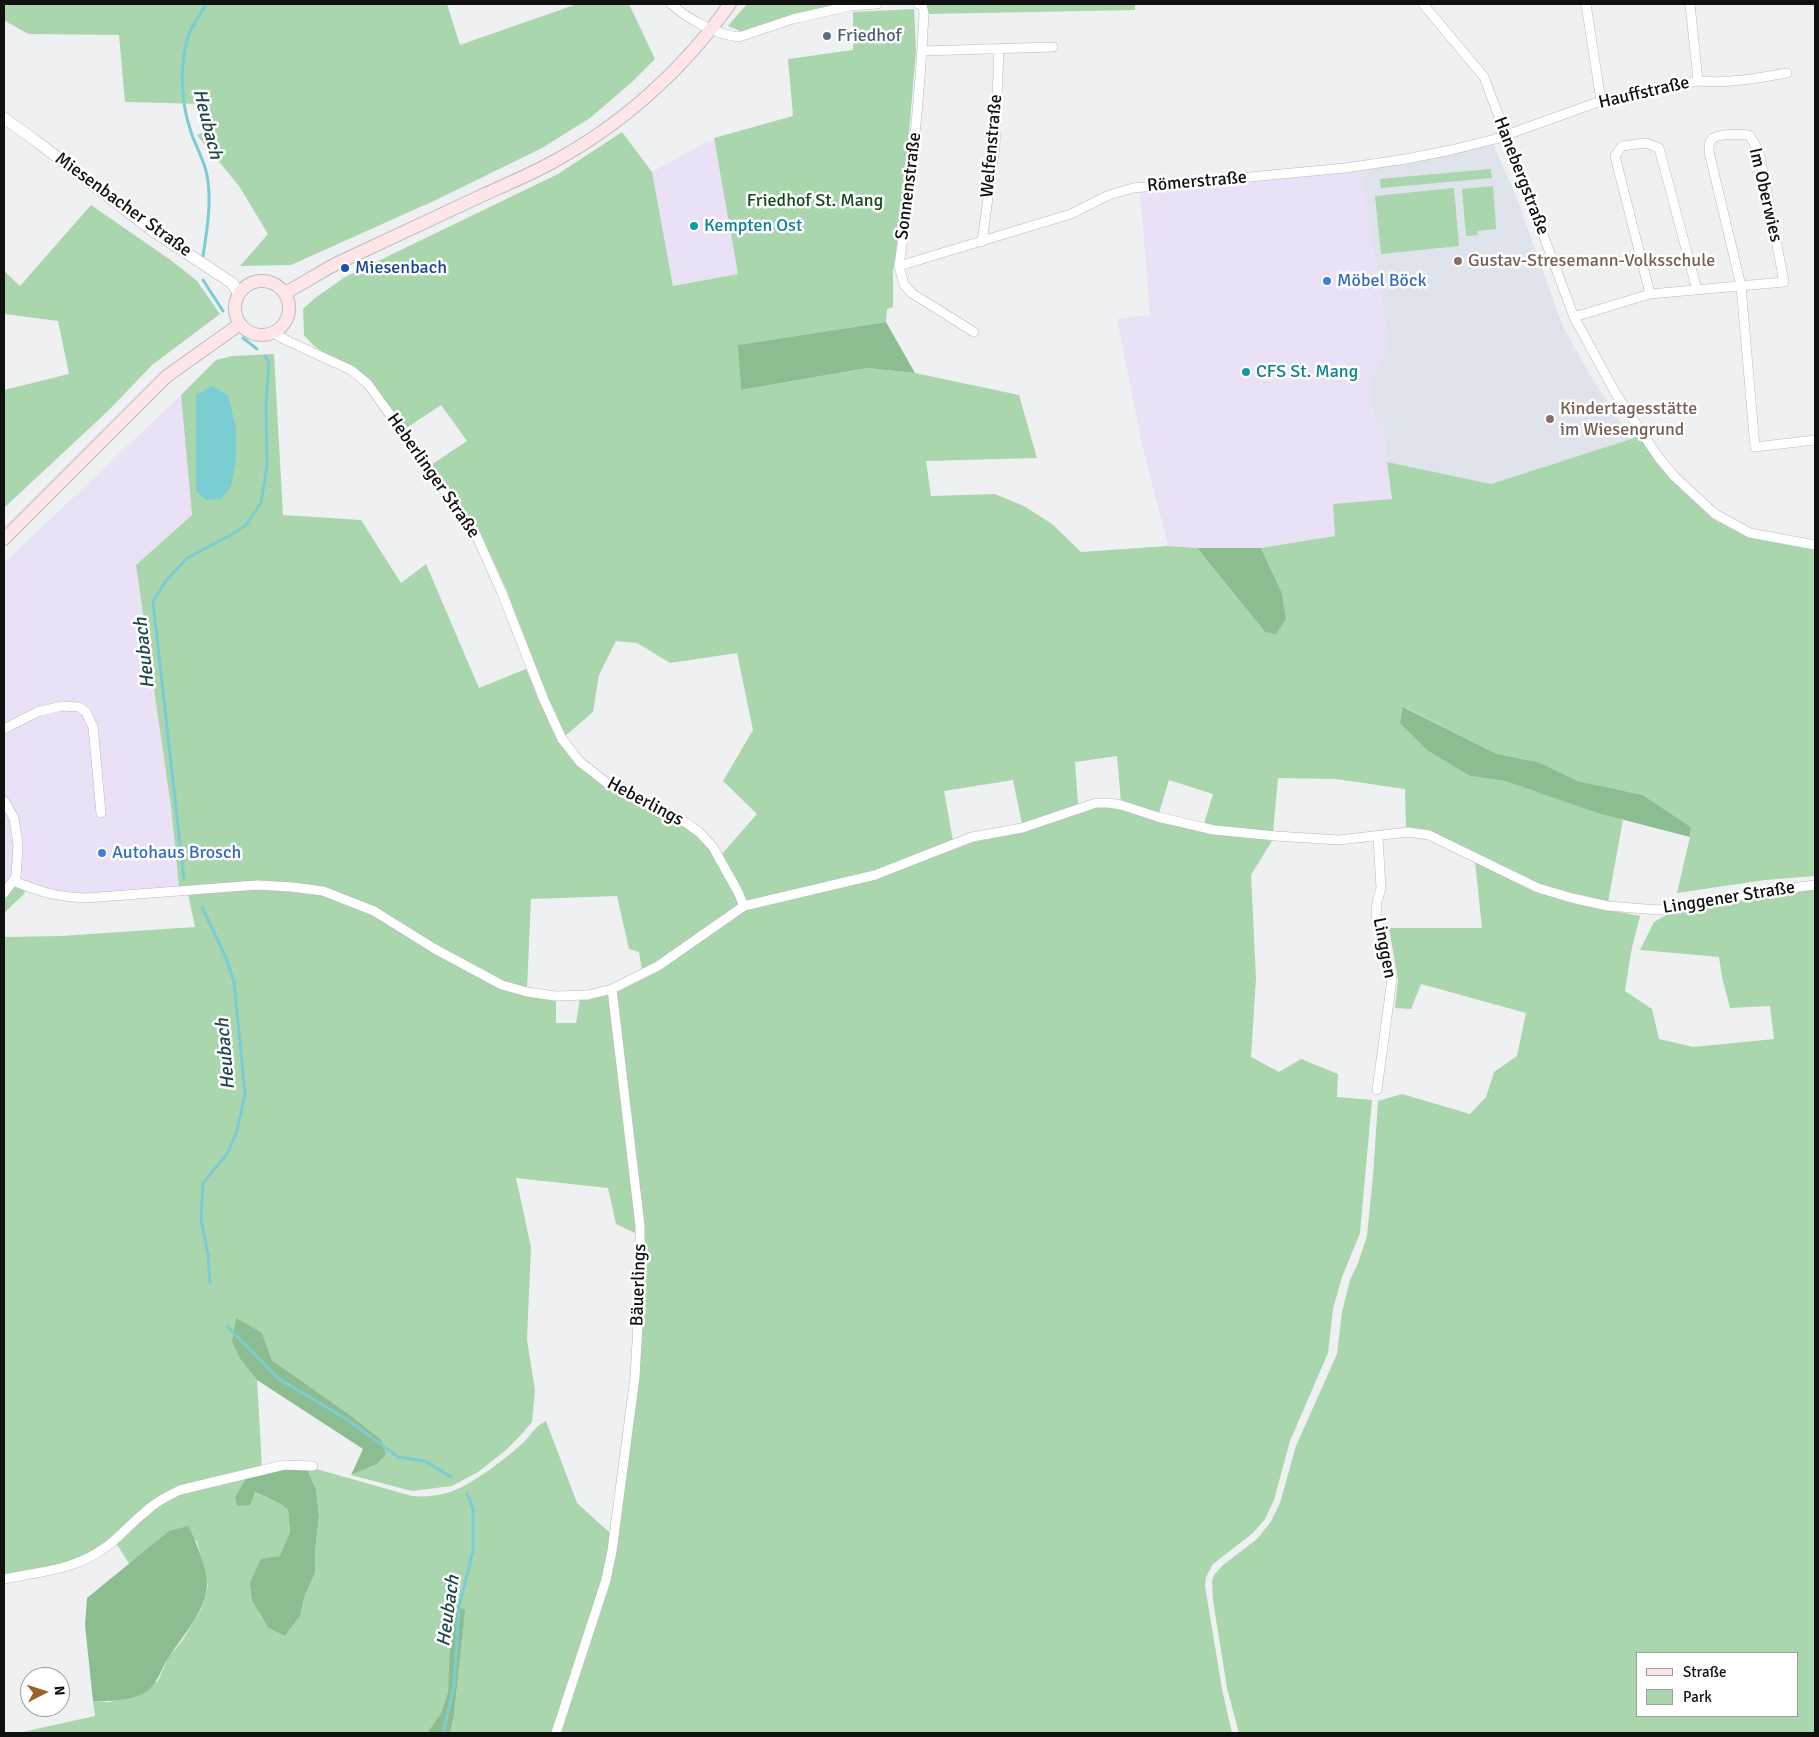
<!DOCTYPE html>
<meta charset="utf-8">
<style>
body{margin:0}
#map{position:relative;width:1819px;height:1737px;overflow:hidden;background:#eff0f2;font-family:Signika,sans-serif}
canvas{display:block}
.frame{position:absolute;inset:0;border:5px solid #101011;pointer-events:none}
.legend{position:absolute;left:1636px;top:1652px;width:162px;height:65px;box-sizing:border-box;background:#fff;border:1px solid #9f9fa0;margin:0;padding:6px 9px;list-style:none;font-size:15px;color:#101011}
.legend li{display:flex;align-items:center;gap:10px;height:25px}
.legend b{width:25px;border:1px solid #9f9fa0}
.north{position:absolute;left:20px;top:1667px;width:50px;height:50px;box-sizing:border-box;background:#fff;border:1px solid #9f9fa0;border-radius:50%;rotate:85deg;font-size:14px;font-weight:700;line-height:20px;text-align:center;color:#101011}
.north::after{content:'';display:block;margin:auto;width:18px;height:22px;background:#9e6224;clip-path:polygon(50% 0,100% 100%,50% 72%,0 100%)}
</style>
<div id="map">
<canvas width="1819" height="1737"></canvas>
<div class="frame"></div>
<ul class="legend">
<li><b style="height:6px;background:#fee5e8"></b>Straße</li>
<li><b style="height:14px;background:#a9d6ac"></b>Park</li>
</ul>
<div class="north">N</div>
</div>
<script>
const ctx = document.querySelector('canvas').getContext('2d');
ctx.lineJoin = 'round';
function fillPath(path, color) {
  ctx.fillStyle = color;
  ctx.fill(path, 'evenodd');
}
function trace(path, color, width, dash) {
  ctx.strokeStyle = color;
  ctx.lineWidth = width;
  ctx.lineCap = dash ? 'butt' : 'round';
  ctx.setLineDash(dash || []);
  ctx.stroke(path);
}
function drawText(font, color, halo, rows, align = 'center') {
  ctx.font = font + ' Signika,sans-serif';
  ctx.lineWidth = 5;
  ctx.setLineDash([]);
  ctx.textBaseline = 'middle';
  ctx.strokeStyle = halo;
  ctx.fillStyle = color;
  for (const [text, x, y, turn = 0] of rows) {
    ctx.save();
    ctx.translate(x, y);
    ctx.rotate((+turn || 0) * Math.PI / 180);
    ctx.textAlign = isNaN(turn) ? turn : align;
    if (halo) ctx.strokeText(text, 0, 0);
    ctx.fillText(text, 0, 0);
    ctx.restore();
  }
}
const built = new Path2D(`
 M 1493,144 L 1516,196 L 1563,327 L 1590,375 L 1631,439 L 1491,484 L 1387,462 L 1383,429 L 1373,415 L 1370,382 L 1384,356 L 1361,169 L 1407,163 Z`);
const industrial = new Path2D(`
 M 708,141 L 715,142 L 738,274 L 673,286 L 652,172 Z
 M 1361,169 L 1388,335 L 1384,356 L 1370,382 L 1373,414 L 1383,429 L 1392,499 L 1333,504 L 1335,536 L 1261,548 L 1197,548 L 1168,546 L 1142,444 L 1117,319 L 1150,315 L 1140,191 Z
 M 181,395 L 192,515 L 136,565 L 171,807 L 179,887 L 86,896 L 4,887 L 4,563 Z`);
const green = new Path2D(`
 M 4,4 L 447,4 L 460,45 L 577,4 L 629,4 L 655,59 L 631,83 L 590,118 L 542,148 L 438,199 L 291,265 L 240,266 L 268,234 L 239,186 L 197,135 L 211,129 L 202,104 L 125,102 L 119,35 L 28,34 L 4,20 Z
 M 747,4 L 841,4 L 743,32 L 728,26 Z
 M 922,4 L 1135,4 L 1135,10 L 927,14 Z
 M 914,9 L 916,51 L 907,155 L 906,183 L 893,272 L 893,307 L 887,309 L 886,322 L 739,345 L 741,390 L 867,368 L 915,373 L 1019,395 L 1037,458 L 926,461 L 931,496 L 995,494 L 1024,506 L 1052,524 L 1081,552 L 1168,546 L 1197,548 L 1265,632 L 1286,619 L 1282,593 L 1261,548 L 1335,536 L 1333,504 L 1392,499 L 1387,462 L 1491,484 L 1631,439 L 1639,435 L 1672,480 L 1713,519 L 1748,537 L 1815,550 L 1815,876 L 1765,880 L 1677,893 L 1690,837 L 1691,827 L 1643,795 L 1578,781 L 1538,762 L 1497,754 L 1404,707 L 1470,776 L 1505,781 L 1623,820 L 1608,902 L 1573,895 L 1540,885 L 1430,831 L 1406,829 L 1405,789 L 1336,779 L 1278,778 L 1273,833 L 1204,824 L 1213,794 L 1169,780 L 1159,813 L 1121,802 L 1117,756 L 1075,762 L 1078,804 L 1022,824 L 1013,780 L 944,791 L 953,841 L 874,872 L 747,902 L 721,855 L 757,814 L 723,781 L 753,730 L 737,653 L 670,663 L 637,643 L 616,641 L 599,675 L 593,712 L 564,737 L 546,698 L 507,591 L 480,532 L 431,465 L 467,441 L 441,405 L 405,429 L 386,401 L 312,344 L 304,335 L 303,309 L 315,298 L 345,277 L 558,174 L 622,132 L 652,172 L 673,286 L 738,274 L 714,138 L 793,116 L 788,59 L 853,50 L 853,12 Z
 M 1491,169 L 1492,178 L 1381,188 L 1380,179 Z
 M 1493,186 L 1496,229 L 1477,231 L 1478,235 L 1466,236 L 1462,189 Z
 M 1454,188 L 1459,246 L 1381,254 L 1375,196 Z
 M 91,205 L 172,261 L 197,281 L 220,314 L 152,365 L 110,409 L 4,508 L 4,390 L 69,374 L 58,321 L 4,314 L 4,271 L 20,286 Z
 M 274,354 L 283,515 L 361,520 L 401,583 L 426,564 L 479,688 L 526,669 L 558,741 L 577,766 L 605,784 L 678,820 L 711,848 L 740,905 L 682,947 L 642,971 L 639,952 L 629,949 L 617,896 L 531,899 L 527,989 L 502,982 L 437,947 L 376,908 L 350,897 L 324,888 L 179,887 L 171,807 L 136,565 L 192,515 L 181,395 L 216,360 L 232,356 Z
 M 1108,806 L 1272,841 L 1251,875 L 1256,978 L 1251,1057 L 1279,1072 L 1301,1059 L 1338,1074 L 1337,1097 L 1372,1100 L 1360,1233 L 1342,1277 L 1333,1309 L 1328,1353 L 1290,1441 L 1274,1500 L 1265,1519 L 1253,1533 L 1213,1564 L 1206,1577 L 1205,1586 L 1222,1689 L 1232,1733 L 560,1733 L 609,1581 L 643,1290 L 615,992 L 744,909 L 877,878 L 974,842 L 1023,832 L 1096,807 Z
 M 1475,861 L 1537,892 L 1571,903 L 1640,916 L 1631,952 L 1625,991 L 1652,1009 L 1659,1039 L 1693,1047 L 1774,1039 L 1770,1006 L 1730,1008 L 1722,977 L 1719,957 L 1640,950 L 1654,922 L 1673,911 L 1754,897 L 1815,889 L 1815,1733 L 1239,1733 L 1227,1688 L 1213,1600 L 1212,1581 L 1214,1575 L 1223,1565 L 1257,1539 L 1270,1523 L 1280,1503 L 1296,1446 L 1337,1354 L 1342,1312 L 1350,1280 L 1358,1263 L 1367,1236 L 1373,1176 L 1378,1101 L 1402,1094 L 1470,1114 L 1486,1097 L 1494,1072 L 1517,1056 L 1526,1013 L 1421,984 L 1411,1009 L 1395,1008 L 1398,980 L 1389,928 L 1482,928 ZM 1638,1653 L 1798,1653 L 1798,1716 L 1638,1716 Z
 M 14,886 L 25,890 L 24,894 L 4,913 L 4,900 Z
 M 257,889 L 323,895 L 373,914 L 468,971 L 556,998 L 556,1023 L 576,1023 L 580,998 L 609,994 L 637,1234 L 616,1224 L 608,1188 L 516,1178 L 531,1247 L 527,1340 L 535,1390 L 532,1422 L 519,1437 L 506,1450 L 478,1472 L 452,1486 L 412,1491 L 351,1475 L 377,1464 L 347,1413 L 272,1360 L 262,1333 L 241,1360 L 257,1380 L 262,1467 L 182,1485 L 112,1539 L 78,1560 L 4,1577 L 4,937 L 61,936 L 195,927 L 188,894 Z
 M 546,1421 L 577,1503 L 611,1534 L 602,1578 L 553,1733 L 450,1733 L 454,1716 L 462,1636 L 450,1672 L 448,1692 L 441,1713 L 427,1733 L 18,1733 L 95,1716 L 93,1701 L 110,1702 L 158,1681 L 168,1658 L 184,1638 L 201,1609 L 208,1586 L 197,1541 L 169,1531 L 130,1565 L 116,1543 L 147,1513 L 180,1492 L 248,1475 L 235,1497 L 254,1492 L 279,1503 L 288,1510 L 290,1532 L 259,1613 L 268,1628 L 285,1636 L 300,1616 L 305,1595 L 315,1573 L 315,1552 L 319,1516 L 316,1489 L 306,1467 L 313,1468 L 412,1496 C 423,1497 436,1496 447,1493 C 471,1486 505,1459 524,1442 C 532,1434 535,1426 546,1421 Z`);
const forest = new Path2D(`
 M 886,322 L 915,373 L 867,368 L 741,390 L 738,345 Z
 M 1197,548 L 1261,548 L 1282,593 L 1286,619 L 1276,634 L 1265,632 Z
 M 1403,707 L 1497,754 L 1538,762 L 1578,781 L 1643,795 L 1691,827 L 1690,837 L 1601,814 L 1505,781 L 1470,776 L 1427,750 L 1400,723 Z
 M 236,1318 L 262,1333 L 272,1360 L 347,1413 L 381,1440 L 386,1454 L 377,1464 L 351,1475 L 363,1449 L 257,1380 L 241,1360 L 232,1342 Z
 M 284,1467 L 306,1467 L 316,1489 L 319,1516 L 315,1552 L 315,1573 L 305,1595 L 300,1616 L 285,1636 L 268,1628 L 252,1600 L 250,1583 L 261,1559 L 280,1556 L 290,1532 L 288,1510 L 279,1503 L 255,1492 L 250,1505 L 237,1506 L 235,1497 L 248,1475 Z
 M 188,1526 C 195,1538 209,1574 207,1587 C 203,1615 183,1635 169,1657 C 160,1670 159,1682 146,1692 C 134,1700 107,1702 93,1701 L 85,1625 L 87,1598 L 169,1531 Z
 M 456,1606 L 465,1610 L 454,1716 L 450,1733 L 427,1733 L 441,1713 L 448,1692 L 451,1628 Z`);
const water = new Path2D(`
 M 212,386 L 228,395 L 236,428 L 236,459 L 231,487 L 221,499 L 206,500 L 196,491 L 196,395 Z`);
const stream = new Path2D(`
 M 203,256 C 207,230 212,201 207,175 C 204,160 196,147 191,132 C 181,103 179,68 188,37 C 191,26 201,15 206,4
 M 203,280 L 223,311
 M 243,338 L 257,349
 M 184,879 L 153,602 L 165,582 L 187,558 L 231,535 L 246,525 L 261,503 L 267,466 L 266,405 L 269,362 L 265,356
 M 202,907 L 226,958 L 234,982 L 245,1094 L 237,1131 L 227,1154 L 203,1183 L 201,1219 L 208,1255 L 210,1283
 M 227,1326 L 279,1379 L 348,1420 L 398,1457 L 425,1461 L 451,1477
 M 443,1733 L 454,1686 L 459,1607 L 473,1551 L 473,1508 L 467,1494`);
const minor = new Path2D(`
 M 671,4 C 689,20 715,34 739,37 L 793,19 L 850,6 L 877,4
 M 918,4 L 922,6 L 924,13 C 920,97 911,182 899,266 L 904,285 L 913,294 L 974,332
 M 1423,4 L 1484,77 L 1574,317 L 1616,394 L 1659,458 L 1675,477 L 1715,514 L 1750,533 L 1815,545
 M 1586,4 L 1601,101
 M 1690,4 L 1698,81
 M 922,51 L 1053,47
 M 982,242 L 995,146 L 999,50
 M 899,266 L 1071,214 L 1109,195 L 1133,188 L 1345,168 L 1406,159 L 1451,150 L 1495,139 L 1601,101 L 1698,81 C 1728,84 1757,78 1787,73
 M 1650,294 L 1615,156 L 1622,146 L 1646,143 L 1659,148 L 1697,290
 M 1574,317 L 1650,294 L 1784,282 L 1759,151 L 1749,135 C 1741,134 1716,133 1711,140 C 1709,143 1709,148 1709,152 L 1741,286 L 1755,447 L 1815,440
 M 273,333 L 288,341 L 351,370 L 368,384 L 476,535 L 502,593 L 544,700 L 562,739 L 580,762 L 607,783 L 640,800 L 679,818 L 699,832 L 713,847 L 738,892 L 744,906
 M 4,729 L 37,712 L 62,706 L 79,707 L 86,712 L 93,727 L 101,813
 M 4,801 L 14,818 L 18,845 L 16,877 L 4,893
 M 13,881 C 41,892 56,897 86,898 L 257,885 L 292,887 L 323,891 L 374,911 L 435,949 L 502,985 L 527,992 L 555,996 L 588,995 L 612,989 L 658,966 L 744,906 L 875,875 L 972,837 L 1022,828 L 1096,803 L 1109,803 L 1121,805 L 1158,817 L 1214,830 L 1276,836 L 1339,840 L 1408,832 L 1429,835 L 1538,888 L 1572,898 L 1608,906 L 1658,910 L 1767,891 L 1815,885
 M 1377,1090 L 1392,979 L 1376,914 L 1377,902 L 1381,888 L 1378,837
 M 4,1579 C 38,1572 74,1570 103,1549 C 118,1539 130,1524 144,1513 C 154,1503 167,1496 180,1490 L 284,1465 L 313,1466
 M 556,1733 L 606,1580 L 612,1551 L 635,1377 L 640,1288 L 640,1226 L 612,989`);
const tertiary = new Path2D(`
 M 4,118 L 36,141 L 153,231 L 232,283 L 239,294`);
const secondary = new Path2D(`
 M235 308a27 27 0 1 1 54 0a27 27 0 1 1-54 0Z
 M 284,293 C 304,284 322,270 342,261 C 389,239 436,217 483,195 C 505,185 529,175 551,163 C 622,125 684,69 730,4
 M 4,539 L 167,376 L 240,324`);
const markers = [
 [827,36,5,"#5c6f8a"],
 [694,226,5,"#0f9aa8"],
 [1458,261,5,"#8d6e63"],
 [345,268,5,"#1a4fb4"],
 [1327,281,5,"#3f7fe0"],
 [1246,372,5,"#0f9aa8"],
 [1550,419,5,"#8d6e63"],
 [102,853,5,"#3f7fe0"]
];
const serviceNames = [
 ["Friedhof",837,36]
];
const streetNames = [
 ["Hauffstraße",1644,93,-13],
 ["Welfenstraße",992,146,-85],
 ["Hanebergstraße",1521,176,69],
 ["Römerstraße",1197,182,-5],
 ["Sonnenstraße",909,186,-83],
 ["Im Oberwies",1765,195,77],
 ["Miesenbacher Straße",123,205,36],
 ["Heberlinger Straße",433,476,55],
 ["Heberlings",645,802,28],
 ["Linggener Straße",1729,898,-9],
 ["Linggen",1384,948,79],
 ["Bäuerlings",639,1285,-88]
];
const parkNames = [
 ["Friedhof St. Mang",815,201]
];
const cultureNames = [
 ["Kempten Ost",704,226],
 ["CFS St. Mang",1256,372]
];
const educationNames = [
 ["Gustav-Stresemann-Volksschule",1468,261],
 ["Kindertagesstätte",1560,409],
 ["im Wiesengrund",1560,430]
];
const transitNames = [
 ["Miesenbach",355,268]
];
const shopNames = [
 ["Möbel Böck",1337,281],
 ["Autohaus Brosch",112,853]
];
const waterNames = [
 ["Heubach",207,124,76],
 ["Heubach",145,653,-96],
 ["Heubach",226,1054,-95],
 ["Heubach",449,1611,-82]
];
fillPath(built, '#dfe3ec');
fillPath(industrial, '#ebe1f6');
fillPath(green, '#a9d6ac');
fillPath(forest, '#8cbd90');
fillPath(water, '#7aced3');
trace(stream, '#7aced3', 3);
trace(minor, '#b9babd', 10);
trace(tertiary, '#b9babd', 12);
trace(secondary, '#b9babd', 14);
trace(minor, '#fff', 9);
trace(tertiary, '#fff', 11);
trace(secondary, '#fee5e8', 12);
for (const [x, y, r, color] of markers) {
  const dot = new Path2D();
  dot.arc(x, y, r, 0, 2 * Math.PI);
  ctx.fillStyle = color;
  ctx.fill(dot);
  trace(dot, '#fff', 2);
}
drawText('18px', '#4e5e75', '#fff', serviceNames, 'left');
drawText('18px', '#101011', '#fff', streetNames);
drawText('18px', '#14481d', '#fff', parkNames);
drawText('18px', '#0d838f', '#fff', cultureNames, 'left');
drawText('18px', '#785e54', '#fff', educationNames, 'left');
drawText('18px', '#164399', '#fff', transitNames, 'left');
drawText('18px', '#366cbe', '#fff', shopNames, 'left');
drawText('italic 19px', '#20484a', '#fff', waterNames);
</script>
